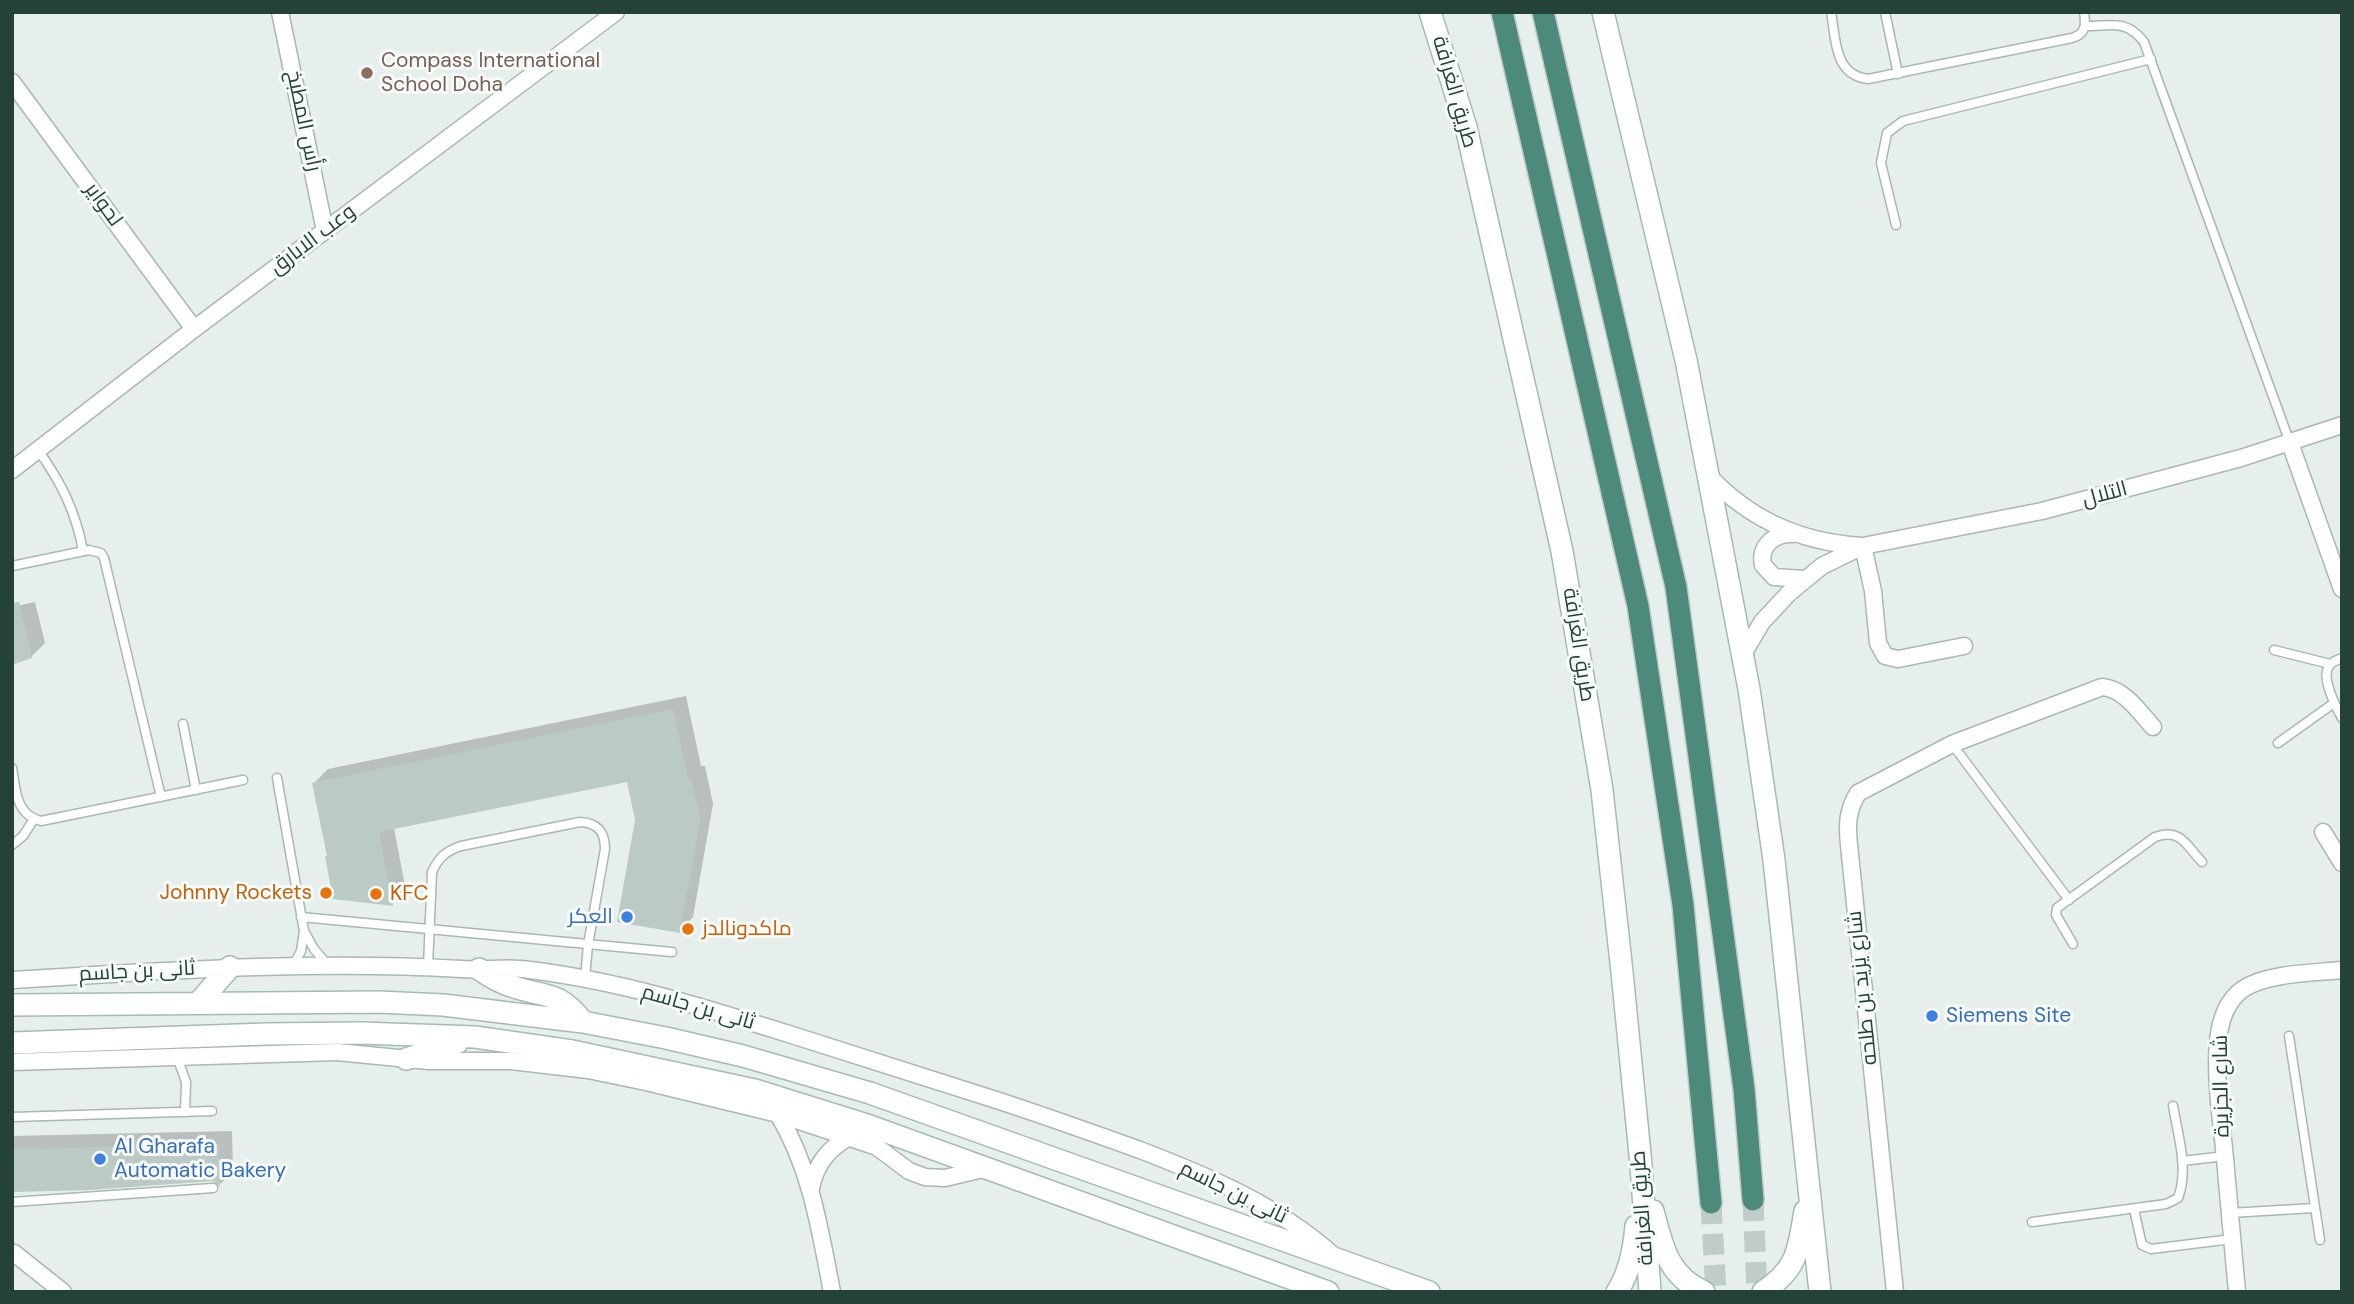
<!DOCTYPE html>
<meta charset="utf-8">
<style>
body{margin:0}
#map{position:relative;width:2354px;height:1304px;overflow:hidden;background:#e6efeb;font-family:"DM Sans",sans-serif}
canvas{display:block}
.frame{position:absolute;inset:0;border:14px solid #24423a;pointer-events:none}
</style>
<div id="map">
<canvas width="2354" height="1304"></canvas>
<div class="frame"></div>
</div>
<script>
const ctx = document.querySelector('canvas').getContext('2d');
ctx.lineJoin = 'round';
function fillPath(path, color) {
  ctx.fillStyle = color;
  ctx.fill(path, 'evenodd');
}
function trace(path, color, width, dash) {
  ctx.strokeStyle = color;
  ctx.lineWidth = width;
  ctx.lineCap = dash ? 'butt' : 'round';
  ctx.setLineDash(dash || []);
  ctx.stroke(path);
}
function drawText(font, color, halo, rows, align = 'center') {
  ctx.font = font + ' "DM Sans",Cairo,sans-serif';
  ctx.lineWidth = 6;
  ctx.setLineDash([]);
  ctx.textBaseline = 'middle';
  ctx.strokeStyle = halo;
  ctx.fillStyle = color;
  for (const [text, x, y, turn = 0] of rows) {
    ctx.save();
    ctx.translate(x, y);
    ctx.rotate((+turn || 0) * Math.PI / 180);
    ctx.textAlign = isNaN(turn) ? turn : align;
    if (halo) ctx.strokeText(text, 0, 0);
    ctx.fillText(text, 0, 0);
    ctx.restore();
  }
}
const shadow = new Path2D(`
 M 35,602 L 45,643 L 31,657 L 12,607 Z
 M 686,696 L 701,766 L 705,766 L 713,804 L 693,917 L 679,931 L 637,819 L 628,780 L 394,828 L 406,891 L 392,904 L 329,854 L 314,783 L 328,769 Z
 M 232,1131 L 233,1172 L 219,1185 L 213,1180 L 12,1190 L 12,1136 Z`);
const building = new Path2D(`
 M 19,602 L 32,658 L 12,665 L 12,603 Z
 M 673,709 L 688,779 L 691,778 L 700,819 L 680,933 L 617,922 L 635,820 L 627,782 L 379,832 L 393,906 L 333,899 L 325,856 L 327,856 L 312,783 Z
 M 219,1144 L 220,1187 L 213,1181 L 90,1190 L 12,1192 L 12,1149 Z`);
const trunkTunnel = new Path2D(`
 M 1753,1200 L 1757,1292
 M 1711,1203 L 1716,1292`);
const service = new Path2D(`
 M 1831,12 C 1836,40 1834,75 1868,79 L 2072,38 C 2086,34 2086,25 2084,12
 M 1885,12 L 1898,74
 M 2086,26 C 2112,26 2126,19 2144,42 L 2290,443
 M 1896,225 L 1881,163 L 1887,133 L 1903,121 L 2151,59
 M 38,450 C 61,482 76,512 83,551
 M 12,566 L 89,550 L 101,553 L 104,558 L 161,797
 M 2274,650 L 2330,664
 M 2342,658 C 2337,660 2330,662 2328,668 C 2322,679 2336,707 2342,718
 M 183,724 L 196,790
 M 2278,743 L 2334,703
 M 1952,744 L 2069,900
 M 12,768 C 16,790 15,814 41,821 L 243,780
 M 277,778 L 304,931 L 301,951 L 293,966
 M 12,845 L 23,836 L 34,819
 M 301,917 L 672,952
 M 304,931 L 314,949 L 328,965
 M 2073,944 L 2056,915 L 2057,908 L 2155,837 C 2181,828 2186,845 2202,862
 M 428,966 L 432,872 C 439,857 446,851 461,846 L 580,822 C 597,823 605,831 605,849 L 588,945 L 585,978
 M 2289,1036 L 2320,1240
 M 177,1057 L 186,1082 L 185,1112
 M 12,1117 L 212,1111
 M 2182,1161 L 2225,1156
 M 12,1202 L 213,1188
 M 2134,1209 L 2142,1245 L 2151,1249 L 2232,1239
 M 2230,1213 L 2314,1208
 M 2032,1222 L 2166,1204 L 2178,1198 C 2189,1170 2178,1135 2173,1106`);
const minor = new Path2D(`
 M 280,12 L 325,231
 M 12,82 L 194,329
 M 2290,443 L 2342,589
 M 12,470 L 194,329 L 616,12
 M 1708,475 C 1750,520 1800,542 1861,546
 M 1793,534 C 1774,533 1759,546 1763,565 L 1774,577 L 1804,579
 M 1863,546 L 1873,591 L 1878,643 L 1885,656 L 1898,659 L 1964,646
 M 1742,656 L 1762,622 L 1789,593 L 1822,566 L 1863,546 L 2042,511 L 2241,458 L 2342,425
 M 2323,832 L 2342,863
 M 12,980 C 162,971 311,960 461,969 C 485,971 507,966 530,970 C 620,981 706,1008 792,1035 C 858,1056 924,1077 990,1098 C 1040,1114 1090,1132 1140,1150 C 1210,1177 1277,1205 1333,1255
 M 12,1062 L 337,1052 L 429,1061 L 511,1061 L 588,1070 L 646,1082 L 778,1114 L 877,1147 L 909,1171 L 925,1177 L 945,1178 L 987,1168
 M 778,1114 C 811,1169 820,1230 832,1292
 M 811,1188 C 816,1164 828,1149 849,1137
 M 14,1253 L 63,1292
 M 1895,1292 L 1849,845 C 1847,825 1847,811 1858,793 L 1952,744 L 2102,687 C 2125,689 2139,712 2153,727
 M 2237,1292 C 2233,1244 2228,1196 2224,1148 C 2220,1112 2215,1076 2218,1041 C 2220,1021 2226,1001 2243,989 C 2266,973 2314,973 2342,970`);
const secondary = new Path2D(`
 M 1430,12 L 1466,127 L 1562,551 L 1602,790 L 1622,972 L 1641,1165 L 1650,1292
 M 1603,12 L 1686,360 L 1749,689 L 1774,860 L 1820,1292
 M 479,969 C 490,977 501,983 514,987 C 548,998 559,991 583,1022
 M 199,1002 L 230,967
 M 12,1005 L 379,1002 L 443,1005 L 583,1022 L 666,1038 L 743,1056 L 870,1093 L 1429,1292
 M 12,1043 L 266,1034 L 361,1033 L 475,1037 L 572,1051 L 755,1090 L 870,1126 L 1328,1292
 M 406,1059 L 457,1043
 M 1653,1211 C 1663,1247 1667,1275 1704,1292
 M 1617,1292 C 1630,1272 1634,1249 1636,1226
 M 1763,1292 C 1798,1268 1798,1251 1805,1211`);
const trunk = new Path2D(`
 M 1502,12 L 1638,606 L 1683,905 L 1711,1203
 M 1543,12 L 1676,587 L 1744,1089 L 1753,1200`);
const markers = [
 [367,73,7,"#8d6e63"],
 [326,893,7,"#e8710a"],
 [376,894,7,"#e8710a"],
 [627,917,7,"#3f7fe0"],
 [688,929,7,"#e8710a"],
 [1932,1016,7,"#3f7fe0"],
 [100,1159,7,"#3f7fe0"]
];
const educationNames = [
 ["Compass International",381,61],
 ["School Doha",381,85]
];
const streetNames = [
 ["طريق الغرافة",1454,92,74],
 ["رأس المطبخ",303,121,78],
 ["لحواير",103,205,54],
 ["وعب الابارق",313,240,-37],
 ["التلال",2105,495,-15],
 ["طريق الغرافة",1578,645,81],
 ["ثانى بن جاسم",137,972,-3],
 ["شارع يزيد بن طلحه",1863,988,-96],
 ["ثانى بن جاسم",698,1008,16],
 ["شارع الجزيرة",2222,1086,-91],
 ["ثانى بن جاسم",1233,1193,26],
 ["طريق الغرافة",1643,1208,-94]
];
const foodNames = [
 ["Johnny Rockets",312,893,"right"],
 ["KFC",390,894],
 ["ماكدونالدز",702,929]
];
const shopNames = [
 ["العكر",613,917,"right"],
 ["Siemens Site",1946,1016],
 ["Al Gharafa",114,1147],
 ["Automatic Bakery",114,1171]
];
fillPath(shadow, '#0003');
fillPath(building, '#bbcac4');
trace(trunkTunnel, '#bfccc8', 21, [21, 10]);
trace(service, '#a8b8b2', 11);
trace(minor, '#a8b8b2', 19);
trace(secondary, '#a4bbb3', 24);
trace(trunk, '#c2cac8', 24);
trace(service, '#fff', 8);
trace(minor, '#fff', 16);
trace(secondary, '#fff', 21);
trace(trunk, '#4c8a7c', 21);
for (const [x, y, r, color] of markers) {
  const dot = new Path2D();
  dot.arc(x, y, r, 0, 2 * Math.PI);
  ctx.fillStyle = color;
  ctx.fill(dot);
  trace(dot, '#f7fbf9', 2.5);
}
drawText('21px', '#785e54', '#f7fbf9', educationNames, 'left');
drawText('21px', '#24423a', '#f7fbf9', streetNames);
drawText('21px', '#c56008', '#f7fbf9', foodNames, 'left');
drawText('21px', '#366cbe', '#f7fbf9', shopNames, 'left');
</script>
